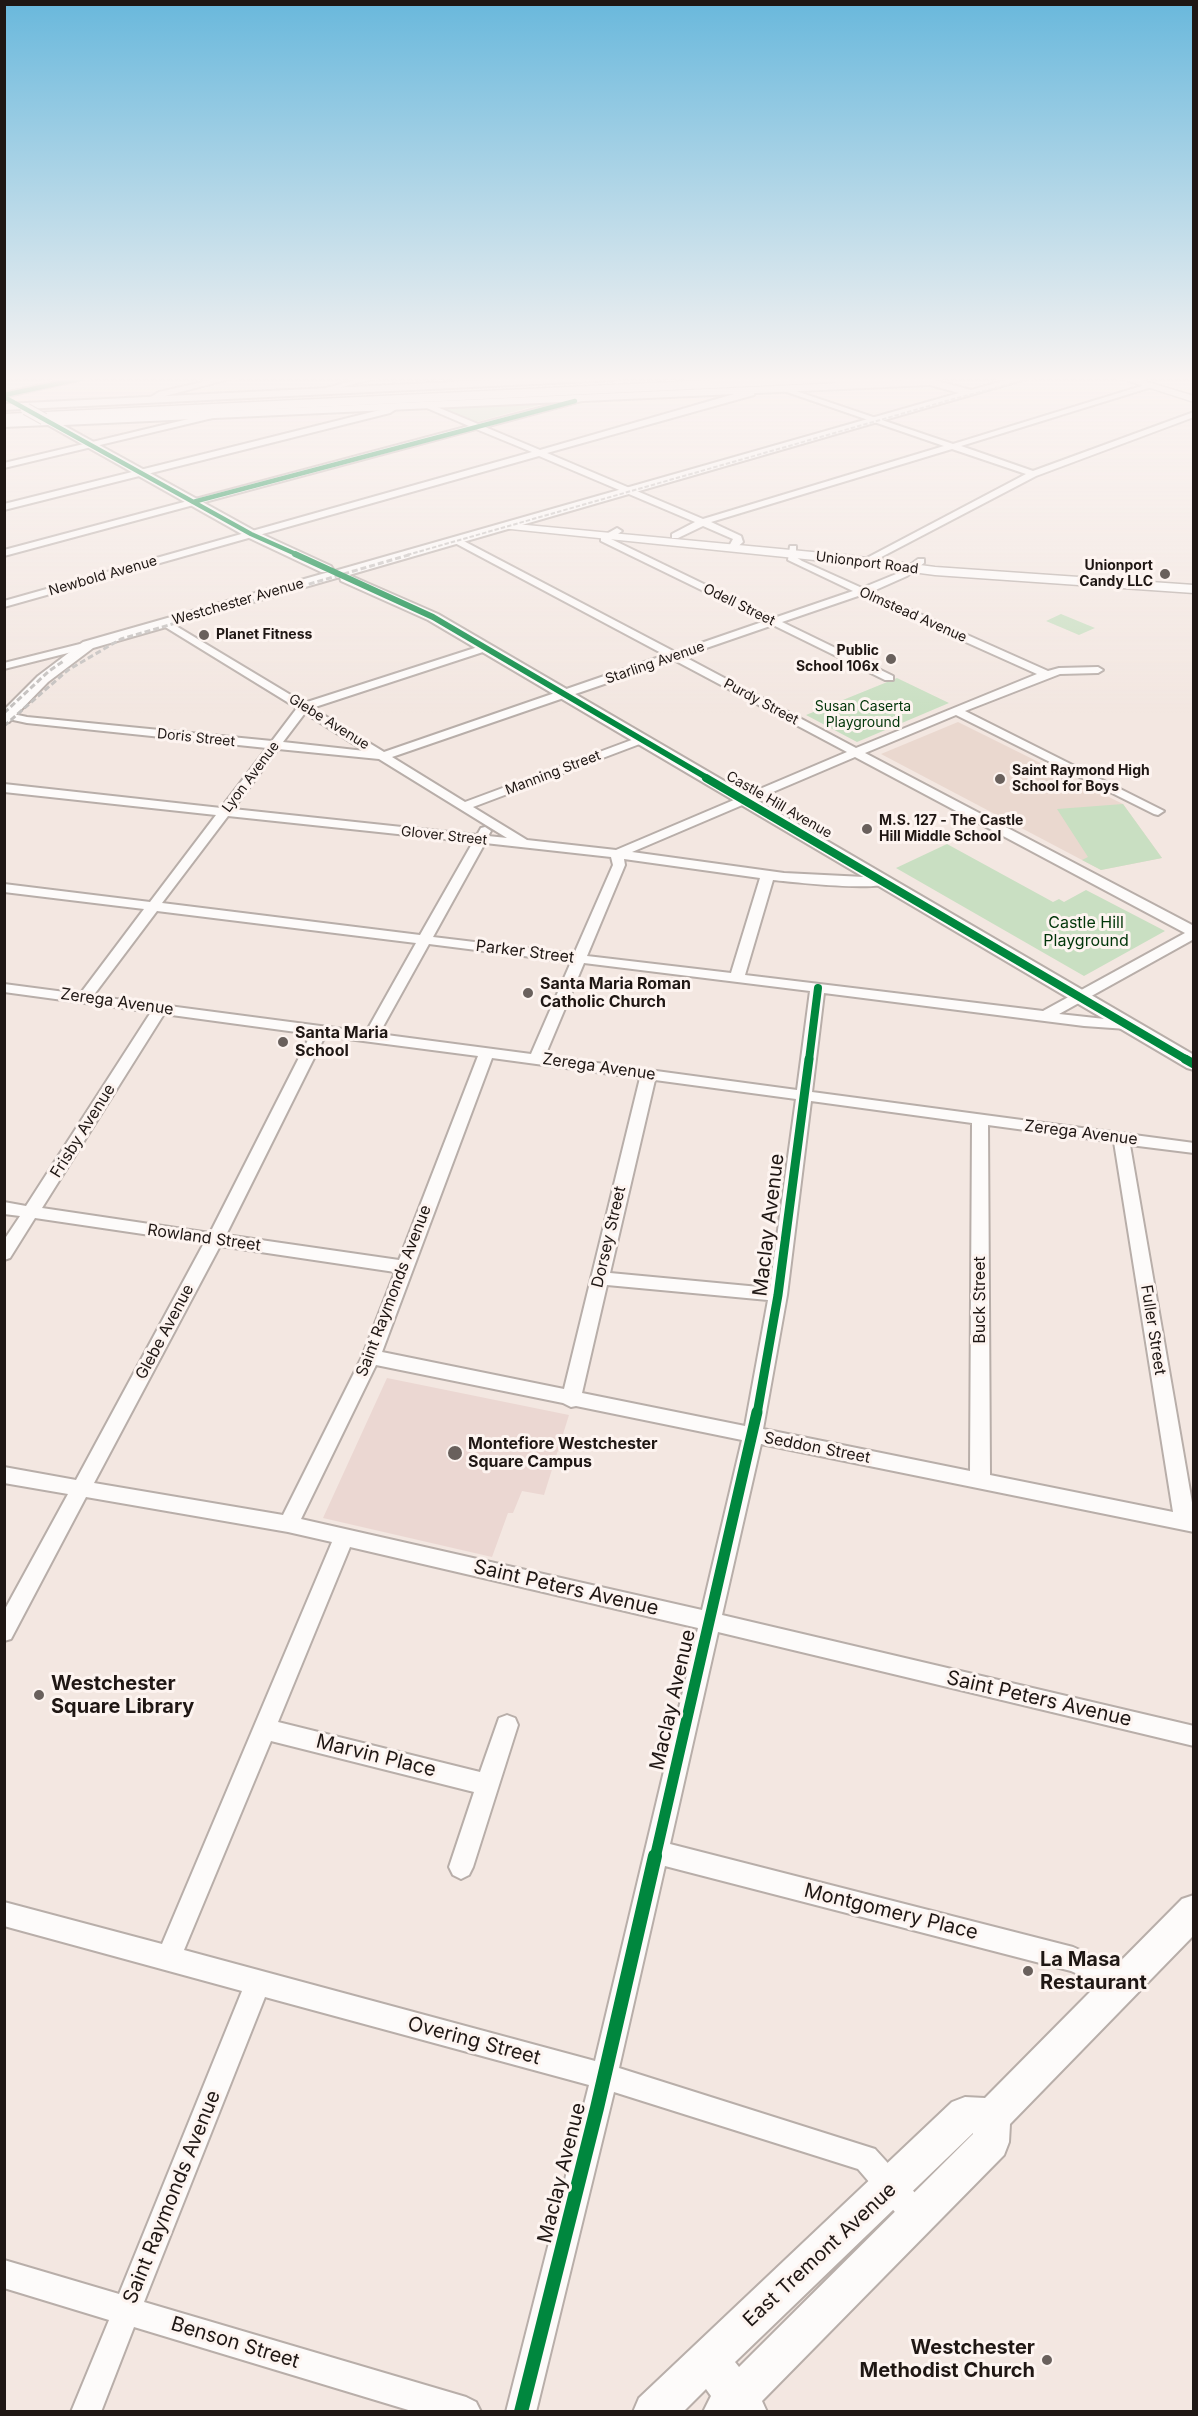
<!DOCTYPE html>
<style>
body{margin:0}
#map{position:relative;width:1198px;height:2416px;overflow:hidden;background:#f3e7e1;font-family:Inter,sans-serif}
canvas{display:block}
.frame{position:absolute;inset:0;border:6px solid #1f1714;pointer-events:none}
</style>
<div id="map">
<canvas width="1198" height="2416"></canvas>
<div class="frame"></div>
</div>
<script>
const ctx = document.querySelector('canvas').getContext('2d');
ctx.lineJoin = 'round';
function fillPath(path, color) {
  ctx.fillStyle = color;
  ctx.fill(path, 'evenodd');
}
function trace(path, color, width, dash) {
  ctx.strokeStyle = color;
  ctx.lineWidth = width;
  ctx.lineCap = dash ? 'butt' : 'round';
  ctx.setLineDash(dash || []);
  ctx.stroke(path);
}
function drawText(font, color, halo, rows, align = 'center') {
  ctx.font = font + ' Inter,sans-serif';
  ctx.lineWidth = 6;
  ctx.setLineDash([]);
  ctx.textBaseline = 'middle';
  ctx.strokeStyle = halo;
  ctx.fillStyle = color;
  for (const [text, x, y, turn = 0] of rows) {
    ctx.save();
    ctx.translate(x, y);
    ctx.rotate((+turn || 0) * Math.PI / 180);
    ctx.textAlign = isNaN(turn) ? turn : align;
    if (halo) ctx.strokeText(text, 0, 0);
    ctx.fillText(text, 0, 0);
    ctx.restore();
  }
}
const education = new Path2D(`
 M 958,722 L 1123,804 L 1162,858 L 1101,870 L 881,754 Z`);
const medical = new Path2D(`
 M 387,1378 L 569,1415 L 544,1495 L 522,1491 L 513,1513 L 508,1513 L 492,1557 L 323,1518 Z`);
const green = new Path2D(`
 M 547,403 L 476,422 L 443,408 L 447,407 Z
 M 1061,614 L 1095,628 L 1079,635 L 1046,621 Z
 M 897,678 L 949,703 L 857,742 L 806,715 Z
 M 1123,804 L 1162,858 L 1101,870 L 1082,860 L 1088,857 L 1057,809 Z
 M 947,844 L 1053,902 L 1059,899 L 1064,902 L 1086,890 L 1165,931 L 1084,976 L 896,868 Z`);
const minor = new Path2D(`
 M 78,377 L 92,377 L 4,397 L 4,393 Z
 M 224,377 L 237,377 L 165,396 L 153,402 L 146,400 L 159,392 Z
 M 367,377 L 380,377 L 319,393 L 315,391 Z
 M 517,377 L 526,377 L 518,384 L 512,384 L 512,380 Z
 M 1148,384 L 1155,386 L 961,446 L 1033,471 L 1194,412 L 1194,417 L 1036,476 L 866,565 L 861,562 L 863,560 L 1026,474 L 952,449 L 711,522 L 741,536 L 743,542 L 733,551 L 728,548 L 733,539 L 703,526 L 678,538 L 672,538 L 672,534 L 695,522 L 539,456 L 4,607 L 4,601 L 532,452 L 476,429 L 4,556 L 4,550 L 469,426 L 422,406 L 421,404 L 425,402 L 478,424 L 589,395 L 589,399 L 485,427 L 540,450 L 755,388 L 754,395 L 547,453 L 703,519 L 944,446 L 781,390 L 781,386 L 953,444 Z
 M 394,404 L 401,406 L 390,413 L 4,510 L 4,504 L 384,409 Z
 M 222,411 L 225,411 L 225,415 L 4,468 L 4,463 Z
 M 617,528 L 622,531 L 611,539 L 774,618 L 853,591 L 788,560 L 790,546 L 796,546 L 796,557 L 802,561 L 862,588 L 901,572 L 918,559 L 924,559 L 924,563 L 907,576 L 871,592 L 1048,671 L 1059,668 L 1098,667 L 1103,670 L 1098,673 L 1060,674 L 965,711 L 1164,811 L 1158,815 L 1154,814 L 956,715 L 865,753 L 1194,926 L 1194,939 L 1059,1014 L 1132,1022 L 1134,1025 L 1127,1029 L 1084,1026 L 824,993 L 812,1092 L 1194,1143 L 1194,1153 L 1130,1145 L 1194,1514 L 1194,1532 L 761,1444 L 722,1615 L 1194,1726 L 1194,1746 L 718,1632 L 670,1844 L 1073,1947 L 1131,1973 L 1134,1982 L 1131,1991 L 1122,1994 L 1071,1971 L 665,1866 L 619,2068 L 875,2149 L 927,2206 L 931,2216 L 927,2226 L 917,2230 L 907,2226 L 858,2169 L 614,2092 L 536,2412 L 506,2412 L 589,2085 L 265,1997 L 144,2302 L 466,2397 L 476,2402 L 481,2412 L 415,2412 L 134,2327 L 101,2412 L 71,2412 L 109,2320 L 4,2288 L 4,2260 L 119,2294 L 242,1991 L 4,1926 L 4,1902 L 162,1944 L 332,1542 L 288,1532 L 86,1497 L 11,1639 L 4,1641 L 4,1611 L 68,1494 L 4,1483 L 4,1467 L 76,1480 L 204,1243 L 35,1218 L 10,1258 L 4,1260 L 4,1240 L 20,1216 L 4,1214 L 4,1202 L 26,1206 L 151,1012 L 4,992 L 4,984 L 80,994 L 144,909 L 4,892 L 4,884 L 150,902 L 216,815 L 4,792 L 4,784 L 221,808 L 267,748 L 27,723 L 4,718 L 4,712 L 27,717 L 272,741 L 297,708 L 162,625 L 162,621 L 166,620 L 304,703 L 481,646 L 489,646 L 489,650 L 312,708 L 384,752 L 665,655 L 453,542 L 453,538 L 456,537 L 675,652 L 765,621 L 601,541 L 601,537 ZM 861,595 L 1037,674 L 856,748 L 683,656 L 773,625 L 885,680 L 893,680 L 893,676 L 782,622 ZM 674,660 L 847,752 L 616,850 L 527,840 L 473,807 L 645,742 L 645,738 L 637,738 L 465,802 L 392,757 ZM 305,713 L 365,751 L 283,742 ZM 278,749 L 379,759 L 507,838 L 488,836 L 491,831 L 485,827 L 481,828 L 477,835 L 233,809 ZM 855,757 L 1185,933 L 1043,1011 L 745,975 L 773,880 C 792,882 880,892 890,882 L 884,878 L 784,873 L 632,852 ZM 228,816 L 473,842 L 420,935 L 162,903 ZM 485,843 L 611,857 L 613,865 L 574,954 L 433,937 ZM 624,859 L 760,878 L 731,973 L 587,956 L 625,865 ZM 157,911 L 416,943 L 366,1032 L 93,996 ZM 429,944 L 571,962 L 531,1054 L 379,1034 ZM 584,963 L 810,991 L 797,1090 L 545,1056 ZM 164,1014 L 311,1034 L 210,1233 L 42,1208 ZM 325,1036 L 478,1056 L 399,1260 L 226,1235 ZM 492,1058 L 640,1078 L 564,1389 L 382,1352 ZM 655,1080 L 796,1099 L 770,1288 L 610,1273 ZM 811,1101 L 972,1123 L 970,1471 L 763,1429 L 787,1295 ZM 988,1125 L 1114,1142 L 1173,1512 L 990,1475 ZM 220,1246 L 395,1272 L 362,1357 L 283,1515 L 94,1483 ZM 607,1285 L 768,1300 L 745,1426 L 582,1393 ZM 376,1365 L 563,1403 L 571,1407 L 576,1406 L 742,1440 L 702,1610 L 301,1519 ZM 350,1547 L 698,1628 L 595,2061 L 184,1950 L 271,1741 L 474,1792 L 449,1867 L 453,1875 L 461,1879 L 469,1875 L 473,1867 L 518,1725 L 515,1718 L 507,1715 L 499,1718 L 480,1772 L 278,1722 Z
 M 88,642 L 93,645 L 92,647 L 4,669 L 4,663 Z`);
const tertiary = new Path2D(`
 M 1116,377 L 1131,377 L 1194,396 L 1194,402 Z
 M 505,523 L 844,555 L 935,567 L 1194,585 L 1194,593 L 935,575 L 844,563 L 501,528 L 499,526 Z`);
const secondary = new Path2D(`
 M 554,377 L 619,377 L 614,380 L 4,410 L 4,404 Z
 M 1017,377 L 1033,377 L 349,575 L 438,614 L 1194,1055 L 1194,1070 L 1187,1068 L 428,620 L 341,581 L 340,577 L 93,648 L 48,682 L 9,722 L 4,723 L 4,710 L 38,676 L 83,642 L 329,572 L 321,572 L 247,537 L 48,425 L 4,427 L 4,421 L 930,379 L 971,390 ZM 930,385 L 959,393 L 331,572 L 333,569 L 331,566 L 255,531 L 63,425 Z
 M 1194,1895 L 1194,1935 L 1010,2124 L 1009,2142 L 1004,2155 L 762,2401 L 767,2412 L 703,2412 L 711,2396 L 706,2389 L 683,2412 L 633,2412 L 639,2398 L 952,2102 L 965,2097 L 985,2098 L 1182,1899 ZM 973,2133 L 973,2134 L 739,2367 L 735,2362 Z`);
const motorway = new Path2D(`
 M 778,377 L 899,377 L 892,381 L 841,385 L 835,382 L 4,422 L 4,414 Z`);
const railFar1 = new Path2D(`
 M 407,555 L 957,398 L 1038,377`);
const rail = new Path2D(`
 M 4,713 L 49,671 L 65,660
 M 4,726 L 68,670 L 121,639 L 412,554`);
const secondaryBridge = new Path2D(`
 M 26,409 L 44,419`);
const cyclewayFar5 = new Path2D(`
 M 4,395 L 88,377
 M 4,397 L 251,534 L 298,555
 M 193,502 L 575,401`);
const cyclewayFar4 = new Path2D(`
 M 295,554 L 433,617 L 709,779`);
const cyclewayFar3 = new Path2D(`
 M 706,778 L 1187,1060
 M 809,1060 L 818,988`);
const cyclewayFar2 = new Path2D(`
 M 1185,1059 L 1194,1064
 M 757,1414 L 778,1295 L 809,1059`);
const cyclewayFar1 = new Path2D(`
 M 655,1858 L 757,1412`);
const cycleway = new Path2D(`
 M 521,2412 L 597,2108 L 655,1856`);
const markers = [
 [1165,574,6,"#69605c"],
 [204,635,6,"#69605c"],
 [891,659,6,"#69605c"],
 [1000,779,6,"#69605c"],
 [867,829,6,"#69605c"],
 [528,993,6,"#69605c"],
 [283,1042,6,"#69605c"],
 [455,1453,8,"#69605c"],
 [39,1695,6,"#69605c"],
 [1028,1971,6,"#69605c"],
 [1047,2360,6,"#69605c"]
];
const farStreetnames = [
 ["Unionport Road",867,563,7],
 ["Newbold Avenue",103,576,-16],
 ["Westchester Avenue",238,602,-16],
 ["Odell Street",739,605,26],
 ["Olmstead Avenue",913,615,24],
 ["Starling Avenue",655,663,-19],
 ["Purdy Street",761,702,28],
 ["Glebe Avenue",329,722,32],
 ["Doris Street",196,738,6],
 ["Manning Street",553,773,-21],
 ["Lyon Avenue",251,777,-53],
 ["Castle Hill Avenue",779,805,30],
 ["Glover Street",444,836,6]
];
const farPoinames = [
 ["Unionport",1153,566,"right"],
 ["Candy LLC",1153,582,"right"],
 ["Planet Fitness",216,635],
 ["Public",879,651,"right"],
 ["School 106x",879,667,"right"],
 ["Saint Raymond High",1012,771],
 ["School for Boys",1012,787],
 ["M.S. 127 - The Castle",879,821],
 ["Hill Middle School",879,837]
];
const farParknames = [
 ["Susan Caserta",863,707],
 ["Playground",863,723]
];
const parkNames = [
 ["Castle Hill",1086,923],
 ["Playground",1086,941]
];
const streetNames = [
 ["Parker Street",525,952,7],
 ["Zerega Avenue",117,1002,8],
 ["Zerega Avenue",599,1067,8],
 ["Frisby Avenue",83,1131,-58],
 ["Zerega Avenue",1081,1133,7],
 ["Dorsey Street",609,1237,-77],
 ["Rowland Street",204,1238,8],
 ["Saint Raymonds Avenue",394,1291,-69],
 ["Buck Street",980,1300,-90],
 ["Fuller Street",1153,1330,81],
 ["Glebe Avenue",165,1332,-62],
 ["Seddon Street",817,1448,11]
];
const poiNames = [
 ["Santa Maria Roman",540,984],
 ["Catholic Church",540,1002],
 ["Santa Maria",295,1033],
 ["School",295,1051],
 ["Montefiore Westchester",468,1444],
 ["Square Campus",468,1462]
];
const nearStreetnames = [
 ["Maclay Avenue",769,1225,-83],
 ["Saint Peters Avenue",566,1588,13],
 ["Saint Peters Avenue",1039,1699,13],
 ["Maclay Avenue",673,1700,-77],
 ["Marvin Place",376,1756,14],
 ["Montgomery Place",891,1912,14],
 ["Overing Street",474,2041,15],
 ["Maclay Avenue",562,2173,-76],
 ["Saint Raymonds Avenue",172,2197,-68],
 ["East Tremont Avenue",820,2255,-43],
 ["Benson Street",235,2343,17]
];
const nearPoinames = [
 ["Westchester",51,1684],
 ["Square Library",51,1707],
 ["La Masa",1040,1960],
 ["Restaurant",1040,1983],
 ["Westchester",1035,2348,"right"],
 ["Methodist Church",1035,2371,"right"]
];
fillPath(education, '#ead8cf');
fillPath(medical, '#ebd7d2');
fillPath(green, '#c9dfc2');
trace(minor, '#b8aea9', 4);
trace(tertiary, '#b8aea9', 3);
trace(secondary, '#b8aea9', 4);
trace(motorway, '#b8aea9', 3);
fillPath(minor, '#fdfbfa');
fillPath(tertiary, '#fdfbfa');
fillPath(secondary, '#fdfbfa');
fillPath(motorway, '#fdfbfa');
trace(railFar1, '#c3c0be', 2, [4.5, 2]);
trace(rail, '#c3c0be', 3, [6, 3]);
trace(secondaryBridge, '#b8aea9', 13, []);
trace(secondaryBridge, '#fdfbfa', 11);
trace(cyclewayFar5, '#00873e', 4.5);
trace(cyclewayFar4, '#00873e', 6);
trace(cyclewayFar3, '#00873e', 8);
trace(cyclewayFar2, '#00873e', 9);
trace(cyclewayFar1, '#00873e', 11);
trace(cycleway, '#00873e', 14);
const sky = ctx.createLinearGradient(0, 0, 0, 715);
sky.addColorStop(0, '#69b8dc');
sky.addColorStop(0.53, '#faf4f2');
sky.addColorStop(1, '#faf4f200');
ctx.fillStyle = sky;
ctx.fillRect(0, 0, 1198, 715);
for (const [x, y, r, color] of markers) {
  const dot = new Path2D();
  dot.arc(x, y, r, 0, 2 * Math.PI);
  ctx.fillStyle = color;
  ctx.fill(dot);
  trace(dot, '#fdf4f0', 2);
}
drawText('14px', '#1f1714', '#fdf4f0', farStreetnames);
drawText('bold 14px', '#1f1714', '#fdf4f0', farPoinames, 'left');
drawText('14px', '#003509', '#fdf4f0', farParknames);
drawText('16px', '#003509', '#fdf4f0', parkNames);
drawText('16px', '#1f1714', '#fdf4f0', streetNames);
drawText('bold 16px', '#1f1714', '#fdf4f0', poiNames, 'left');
drawText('20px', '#1f1714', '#fdf4f0', nearStreetnames);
drawText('bold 20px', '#1f1714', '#fdf4f0', nearPoinames, 'left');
</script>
